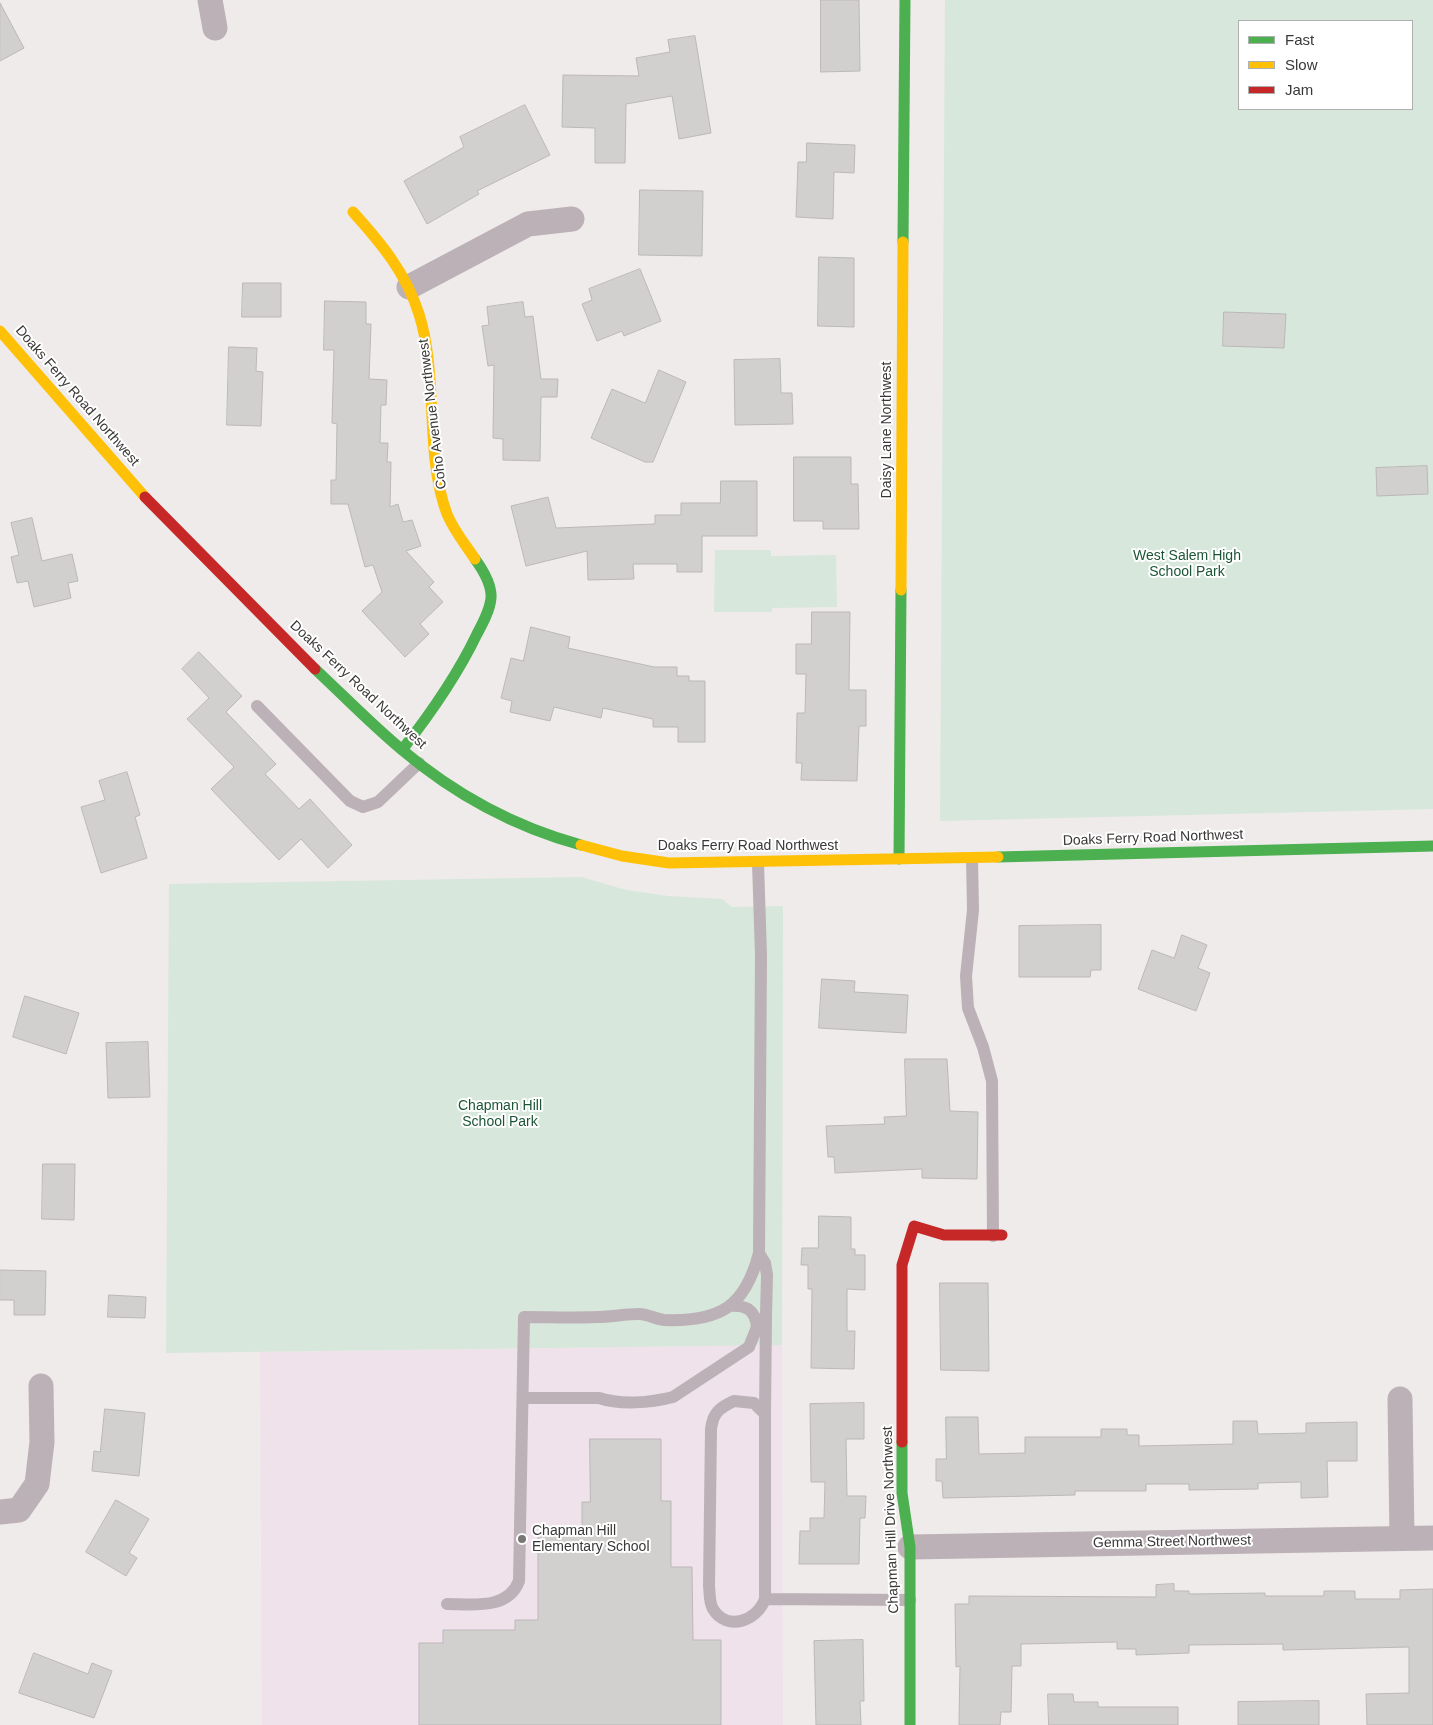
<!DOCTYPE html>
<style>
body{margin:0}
#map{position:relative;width:1433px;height:1725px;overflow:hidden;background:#eeebea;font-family:Arial,sans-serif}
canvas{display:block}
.legend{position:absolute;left:1238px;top:20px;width:175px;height:90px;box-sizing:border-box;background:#fff;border:1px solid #b0afaf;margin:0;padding:6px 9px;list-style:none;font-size:15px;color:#3a3837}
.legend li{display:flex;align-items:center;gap:10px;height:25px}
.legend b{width:25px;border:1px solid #b0afaf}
</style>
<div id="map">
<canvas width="1433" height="1725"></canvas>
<ul class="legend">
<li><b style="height:6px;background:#4caf50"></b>Fast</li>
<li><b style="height:6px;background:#ffc107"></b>Slow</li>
<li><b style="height:6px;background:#c62828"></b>Jam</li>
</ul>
</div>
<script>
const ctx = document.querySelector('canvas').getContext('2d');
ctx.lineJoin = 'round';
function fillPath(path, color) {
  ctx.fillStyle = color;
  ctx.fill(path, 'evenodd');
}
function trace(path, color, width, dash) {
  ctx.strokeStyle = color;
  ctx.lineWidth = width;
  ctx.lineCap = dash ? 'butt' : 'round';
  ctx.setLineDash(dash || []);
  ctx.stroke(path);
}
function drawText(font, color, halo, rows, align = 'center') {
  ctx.font = font + ' Arial,sans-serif';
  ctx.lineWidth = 4;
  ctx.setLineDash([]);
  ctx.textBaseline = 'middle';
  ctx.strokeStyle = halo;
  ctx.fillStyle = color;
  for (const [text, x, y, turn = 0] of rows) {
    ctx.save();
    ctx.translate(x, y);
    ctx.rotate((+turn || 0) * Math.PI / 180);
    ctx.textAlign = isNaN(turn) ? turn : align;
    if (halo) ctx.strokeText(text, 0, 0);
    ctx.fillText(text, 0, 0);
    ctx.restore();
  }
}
const education = new Path2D(`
 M 782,1345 L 783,1725 L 262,1725 L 260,1352 Z`);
const green = new Path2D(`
 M 945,0 L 1433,0 L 1433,809 L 940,821 ZM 1239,21 L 1412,21 L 1412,109 L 1239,109 Z
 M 715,550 L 771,550 L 771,556 L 836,555 L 837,607 L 772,608 L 772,612 L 714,612 Z
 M 581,877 L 626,890 L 668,896 L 722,899 L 732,907 L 783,906 L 782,1345 L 166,1353 L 169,884 Z`);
const building = new Path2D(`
 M 821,0 L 859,0 L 860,71 L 821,72 Z
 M 0,3 L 24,48 L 0,61 Z
 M 695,36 L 711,133 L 679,139 L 672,96 L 626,104 L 625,163 L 595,163 L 595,128 L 562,127 L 563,75 L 639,76 L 636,58 L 670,52 L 668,40 Z
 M 525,105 L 550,155 L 477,191 L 479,194 L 427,224 L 404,181 L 464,147 L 460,137 Z
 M 807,143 L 855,145 L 854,173 L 834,172 L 833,219 L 796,217 L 798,162 L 806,162 Z
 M 640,190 L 703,191 L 702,256 L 639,255 Z
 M 819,257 L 854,258 L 854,327 L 818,326 Z
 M 640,269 L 661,321 L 624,336 L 622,331 L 597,341 L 582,304 L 592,300 L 589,289 Z
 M 243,283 L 281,283 L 281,317 L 242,317 Z
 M 325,301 L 366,302 L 366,324 L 371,324 L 369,379 L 387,380 L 386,405 L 381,405 L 380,443 L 388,443 L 387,462 L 391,462 L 390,507 L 398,504 L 403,522 L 412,520 L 421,546 L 406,551 L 434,582 L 429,587 L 443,602 L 420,624 L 429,634 L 405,657 L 362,611 L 382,592 L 373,565 L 365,567 L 348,504 L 331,504 L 331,480 L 336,480 L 337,424 L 332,423 L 334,350 L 324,350 Z
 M 523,302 L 525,317 L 533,316 L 541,379 L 558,379 L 557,397 L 541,397 L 540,461 L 503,460 L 503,439 L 493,438 L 494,365 L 488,366 L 482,326 L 489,325 L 487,307 Z
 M 1224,312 L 1286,314 L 1284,348 L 1223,346 Z
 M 229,347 L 257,348 L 256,371 L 263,372 L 261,426 L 227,425 Z
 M 780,359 L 781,393 L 792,393 L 793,424 L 735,425 L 734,360 Z
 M 659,370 L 686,382 L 653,462 L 645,462 L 591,438 L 612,389 L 645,403 Z
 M 794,457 L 851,457 L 851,484 L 858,484 L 859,529 L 823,529 L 823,521 L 794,521 Z
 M 1427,466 L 1428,494 L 1377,496 L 1376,468 Z
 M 721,481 L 757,481 L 757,536 L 702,536 L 702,572 L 677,572 L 677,564 L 633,564 L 634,579 L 588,580 L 587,551 L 526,566 L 511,506 L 548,497 L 556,528 L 655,524 L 655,515 L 681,515 L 681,503 L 720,503 Z
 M 32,518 L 42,561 L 72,554 L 78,581 L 68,583 L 71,598 L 34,607 L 28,581 L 17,583 L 11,557 L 19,555 L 11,523 Z
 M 812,612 L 850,612 L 849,690 L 866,690 L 866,726 L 859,726 L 857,781 L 801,780 L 802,763 L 796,763 L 797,713 L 805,713 L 806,674 L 796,674 L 796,644 L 811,644 Z
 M 531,627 L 570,637 L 568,648 L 654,667 L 677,667 L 677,676 L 689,676 L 689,681 L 705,681 L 705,742 L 678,742 L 678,727 L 653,727 L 653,719 L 603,708 L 601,718 L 554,707 L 550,721 L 510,712 L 512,701 L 501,698 L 511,658 L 523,661 Z
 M 199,652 L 242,696 L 226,712 L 276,764 L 265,774 L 299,809 L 310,799 L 352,845 L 328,868 L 301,839 L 279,860 L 211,789 L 234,767 L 187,719 L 209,698 L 182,669 Z
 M 127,772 L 140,815 L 135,817 L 147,858 L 101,873 L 81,807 L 105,800 L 99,781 Z
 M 1101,925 L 1101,970 L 1091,970 L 1090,977 L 1019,977 L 1019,926 Z
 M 1182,935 L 1207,945 L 1198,968 L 1210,973 L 1196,1011 L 1138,989 L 1152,950 L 1174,958 Z
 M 822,979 L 855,981 L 854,992 L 908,995 L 906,1033 L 819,1028 Z
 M 25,996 L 79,1013 L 66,1054 L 13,1037 Z
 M 148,1042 L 150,1097 L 108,1098 L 106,1043 Z
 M 905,1059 L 947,1059 L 950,1111 L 978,1112 L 977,1179 L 922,1178 L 922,1169 L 835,1173 L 834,1157 L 828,1157 L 826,1126 L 885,1124 L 884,1117 L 906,1116 Z
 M 43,1164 L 75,1164 L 74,1220 L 42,1219 Z
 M 819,1216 L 851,1217 L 851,1249 L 855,1249 L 855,1255 L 865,1255 L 865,1290 L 847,1289 L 847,1331 L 855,1331 L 854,1369 L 811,1368 L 812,1289 L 808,1289 L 808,1265 L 801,1265 L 802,1248 L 818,1248 Z
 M 0,1270 L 46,1271 L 45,1315 L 14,1315 L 14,1300 L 0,1300 Z
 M 940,1283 L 988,1283 L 989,1371 L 941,1370 Z
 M 109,1295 L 146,1297 L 145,1318 L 108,1317 Z
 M 864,1403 L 864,1439 L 846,1439 L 847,1496 L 866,1496 L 865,1518 L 860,1518 L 859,1564 L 799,1564 L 800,1531 L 810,1531 L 810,1518 L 824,1518 L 825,1482 L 811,1482 L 810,1404 Z
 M 105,1409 L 145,1413 L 139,1476 L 92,1471 L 94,1451 L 100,1452 Z
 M 946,1417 L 978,1417 L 979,1454 L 1025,1453 L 1025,1437 L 1101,1437 L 1101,1429 L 1127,1429 L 1127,1435 L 1139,1435 L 1139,1446 L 1233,1444 L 1233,1421 L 1257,1421 L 1258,1434 L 1306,1433 L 1306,1423 L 1357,1422 L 1357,1461 L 1327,1461 L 1328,1497 L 1301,1498 L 1301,1482 L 1258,1483 L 1258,1489 L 1189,1490 L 1189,1484 L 1146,1484 L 1146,1491 L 1075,1491 L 1075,1495 L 943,1498 L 942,1481 L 936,1481 L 936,1459 L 946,1459 Z
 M 590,1439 L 661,1439 L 661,1501 L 671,1501 L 671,1567 L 692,1567 L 693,1640 L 721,1640 L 721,1725 L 419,1725 L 419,1643 L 443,1643 L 443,1630 L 515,1630 L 515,1620 L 538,1620 L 538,1533 L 582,1533 L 582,1502 L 590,1502 Z
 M 116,1500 L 149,1519 L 129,1553 L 137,1558 L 126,1576 L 86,1552 Z
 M 1174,1584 L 1174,1591 L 1189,1591 L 1189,1594 L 1265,1593 L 1265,1596 L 1324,1596 L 1324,1591 L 1355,1591 L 1355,1599 L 1400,1599 L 1400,1590 L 1433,1589 L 1433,1725 L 1367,1725 L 1366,1694 L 1409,1693 L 1409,1647 L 1283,1650 L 1283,1644 L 1189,1645 L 1189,1653 L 1136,1655 L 1136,1649 L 1117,1649 L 1117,1642 L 1021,1644 L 1021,1666 L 1012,1666 L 1011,1712 L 1001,1712 L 1000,1725 L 959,1725 L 960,1666 L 956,1667 L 955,1604 L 969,1604 L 969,1596 L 1156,1597 L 1156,1585 Z
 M 863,1640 L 864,1701 L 860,1701 L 861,1725 L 816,1725 L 814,1641 Z
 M 34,1653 L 88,1674 L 92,1663 L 112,1671 L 94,1718 L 19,1693 Z
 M 1048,1694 L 1073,1694 L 1074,1702 L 1098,1702 L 1098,1707 L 1178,1707 L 1178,1725 L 1049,1725 Z
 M 1319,1701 L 1319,1725 L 1238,1725 L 1238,1702 Z`);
const lane = new Path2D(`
 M 257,706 L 350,801 L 363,807 L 378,802 L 419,763
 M 972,858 L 973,910 L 966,976 L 968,1008 L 983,1047 L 992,1081 L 993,1236
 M 729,1306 C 746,1305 755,1309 757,1327
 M 523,1398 L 599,1398 C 620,1405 650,1403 673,1397 L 749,1347 L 757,1327 L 766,1315 L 767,1275 L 765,1263 L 759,1253
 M 734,1401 L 754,1403 L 765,1414 L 765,1599 C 757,1621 727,1632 713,1609 C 709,1602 710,1594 709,1586 L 711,1429 C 713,1413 719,1408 734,1401 Z
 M 765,1414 L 766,1315
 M 765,1599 L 910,1600
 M 447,1604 C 473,1604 508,1610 519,1581 L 524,1317 C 548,1317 573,1318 597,1317 C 611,1317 625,1314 639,1314 C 648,1314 655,1319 664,1320 C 720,1322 745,1307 759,1253 L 761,955 L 758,863`);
const street = new Path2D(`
 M 210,0 L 215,28
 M 409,287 L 528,224 L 572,219
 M 1400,1399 L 1402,1538
 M 0,1512 L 19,1510 L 37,1484 L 42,1442 L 41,1386
 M 910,1547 L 1433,1538`);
const fast = new Path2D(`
 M 903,242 L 905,0
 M 315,669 C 344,696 371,724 401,749 C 454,794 515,827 581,845
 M 402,750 C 431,713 457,676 477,634 C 483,623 490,610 491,598 C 492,584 483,570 475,559
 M 998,857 L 1433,846
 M 899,859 L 901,590
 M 902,1442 L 902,1493 L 910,1547 L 910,1725`);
const slow = new Path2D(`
 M 353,212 C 381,243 406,273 419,314 C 439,377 424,453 447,514 C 454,531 465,544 475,559
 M 0,331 L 145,497
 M 901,590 L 903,242
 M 581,845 L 622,856 L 669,863 L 998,857`);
const jam = new Path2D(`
 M 145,497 L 315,669
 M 902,1442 L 902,1265 L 914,1226 L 944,1235 L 1002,1235`);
const markers = [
 [522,1539,5,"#797776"]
];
const streetNames = [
 ["Doaks Ferry Road Northwest",77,396,49],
 ["Coho Avenue Northwest",433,414,-97],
 ["Daisy Lane Northwest",887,430,-90],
 ["Doaks Ferry Road Northwest",358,685,43],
 ["Doaks Ferry Road Northwest",1153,838,-2],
 ["Doaks Ferry Road Northwest",748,846],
 ["Chapman Hill Drive Northwest",891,1520,-92],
 ["Gemma Street Northwest",1172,1542,-1]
];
const parkNames = [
 ["West Salem High",1187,556],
 ["School Park",1187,572],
 ["Chapman Hill",500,1106],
 ["School Park",500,1122]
];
const poiNames = [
 ["Chapman Hill",532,1531],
 ["Elementary School",532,1547]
];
fillPath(education, '#efe2eb');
fillPath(green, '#d7e7db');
fillPath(building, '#d2d0cf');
trace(building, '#bbb8b7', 1);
trace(lane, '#bcb1b6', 12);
trace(street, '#bcb1b6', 25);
trace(fast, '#4caf50', 11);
trace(slow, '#ffc107', 11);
trace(jam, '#c62828', 11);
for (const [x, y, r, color] of markers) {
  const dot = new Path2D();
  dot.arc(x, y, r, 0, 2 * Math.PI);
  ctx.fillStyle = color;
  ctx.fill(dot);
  trace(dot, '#fff', 2);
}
drawText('14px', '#3a3837', '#fff', streetNames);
drawText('14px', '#1c5536', '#fff', parkNames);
drawText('14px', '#3a3837', '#fff', poiNames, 'left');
</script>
